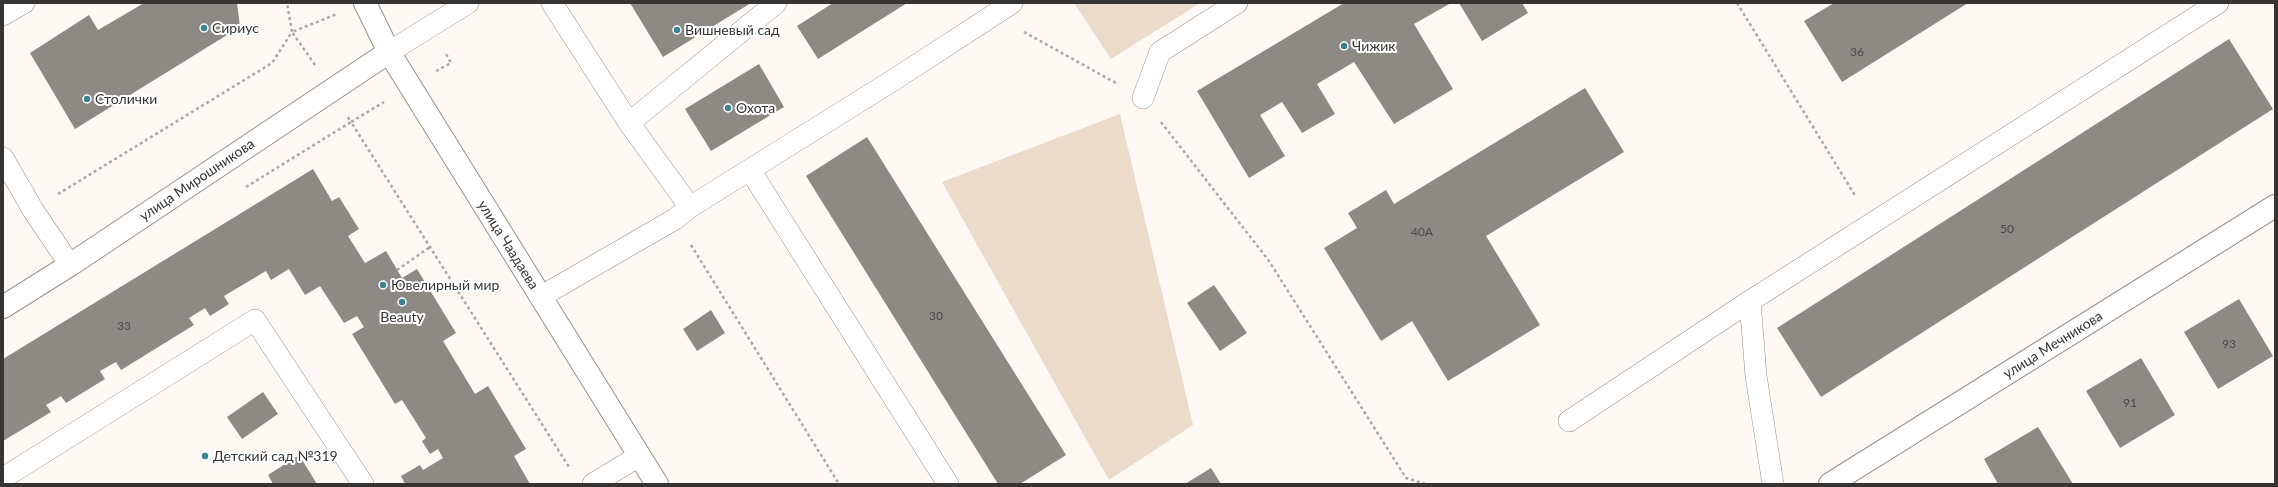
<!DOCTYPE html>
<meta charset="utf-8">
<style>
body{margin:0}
#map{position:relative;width:2278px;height:487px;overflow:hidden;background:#fdf8f4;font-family:Lato,sans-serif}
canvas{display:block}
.frame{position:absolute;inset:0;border:4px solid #373534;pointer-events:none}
</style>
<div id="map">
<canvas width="2278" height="487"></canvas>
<div class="frame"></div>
</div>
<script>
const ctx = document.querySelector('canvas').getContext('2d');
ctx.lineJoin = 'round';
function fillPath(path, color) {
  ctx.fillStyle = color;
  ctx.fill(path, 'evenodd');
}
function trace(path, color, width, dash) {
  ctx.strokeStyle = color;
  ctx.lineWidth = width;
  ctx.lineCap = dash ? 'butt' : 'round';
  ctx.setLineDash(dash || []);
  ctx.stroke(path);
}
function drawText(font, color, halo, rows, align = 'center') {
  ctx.font = font + ' Lato,sans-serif';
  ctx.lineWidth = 4;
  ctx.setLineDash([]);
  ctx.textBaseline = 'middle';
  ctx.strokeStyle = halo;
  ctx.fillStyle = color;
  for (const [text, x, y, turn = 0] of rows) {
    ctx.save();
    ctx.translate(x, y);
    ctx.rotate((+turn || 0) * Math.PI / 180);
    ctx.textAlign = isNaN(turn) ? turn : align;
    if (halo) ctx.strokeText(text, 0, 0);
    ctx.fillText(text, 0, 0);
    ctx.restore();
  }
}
const green = new Path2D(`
 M 1074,3 L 1200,3 L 1111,59 Z
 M 1120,114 L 1193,425 L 1109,480 L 942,182 Z`);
const building = new Path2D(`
 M 144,3 L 237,3 L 240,27 L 75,129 L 30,53 L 89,15 L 98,30 Z
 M 630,3 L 751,3 L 663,57 Z
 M 833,3 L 907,3 L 818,59 L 797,26 Z
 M 1344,3 L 1451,3 L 1414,24 L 1453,89 L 1394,124 L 1354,62 L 1317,84 L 1335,114 L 1302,133 L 1282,102 L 1260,115 L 1285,156 L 1249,178 L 1197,91 Z
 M 1459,3 L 1522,3 L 1528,13 L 1482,41 Z
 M 1834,3 L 1968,3 L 1842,82 L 1804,21 Z
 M 2229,39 L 2273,109 L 1821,397 L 1777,328 Z
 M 759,64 L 784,107 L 711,151 L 685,109 Z
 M 1585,88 L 1624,152 L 1486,236 L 1540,325 L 1448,381 L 1412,321 L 1381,341 L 1324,248 L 1357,228 L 1348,213 L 1386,190 L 1394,204 Z
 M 867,137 L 1066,455 L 1020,484 L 998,484 L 806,176 Z
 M 313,169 L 332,201 L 339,197 L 359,229 L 348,236 L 365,263 L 386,251 L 402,278 L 417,269 L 456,333 L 443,341 L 475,394 L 488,386 L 526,449 L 514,456 L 530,484 L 405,484 L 401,476 L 420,465 L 423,470 L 443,458 L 438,449 L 430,454 L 422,441 L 426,438 L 402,400 L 395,404 L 352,334 L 364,327 L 357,316 L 344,323 L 320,286 L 305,295 L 289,269 L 271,280 L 266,271 L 224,296 L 229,304 L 210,316 L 205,308 L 189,318 L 194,325 L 121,370 L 116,362 L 100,371 L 105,379 L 66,403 L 61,396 L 53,401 L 46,405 L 51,412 L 3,441 L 3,359 Z
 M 1214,285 L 1247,333 L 1220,351 L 1187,303 Z
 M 2239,299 L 2273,356 L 2218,389 L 2184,332 Z
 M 711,310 L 725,333 L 697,351 L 683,329 Z
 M 2141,358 L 2175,415 L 2120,448 L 2086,391 Z
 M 263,392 L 278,414 L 242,439 L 227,417 Z
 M 2038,427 L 2073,484 L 1998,484 L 1984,459 Z
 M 299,455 L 317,484 L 273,484 L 268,475 Z
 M 1211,468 L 1221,484 L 1185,484 Z`);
const path = new Path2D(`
 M 1737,3 L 1856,197
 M 1024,32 L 1116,83
 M 315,65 L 292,32 L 337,14
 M 436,71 L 451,63 L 445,52
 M 348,117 L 351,122 L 384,102
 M 1161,122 L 1269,261 L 1406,478 L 1426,484
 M 246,187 L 351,122 L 569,467
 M 58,194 L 272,63 L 292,32 L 287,3
 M 691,245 L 839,484
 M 397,270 L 430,247`);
const service = new Path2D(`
 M 552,3 L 629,123 L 690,207
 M 3,15 L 24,3
 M 389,52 L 468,3
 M 1143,98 L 1160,52 L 1237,3
 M 629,123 L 776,3
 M 3,158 L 33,210 L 70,265
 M 750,170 L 948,484
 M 540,297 L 675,219 L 690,207 L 892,81 L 1012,3
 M 1569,421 L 1750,301
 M 3,478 L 255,320 L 363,484
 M 593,484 L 639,456
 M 1773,484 L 1756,376 L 1750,301 L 2218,3`);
const minor = new Path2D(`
 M 1830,484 L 2275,206`);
const tertiary = new Path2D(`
 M 365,3 L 389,52 L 657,484
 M 3,307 L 70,265 L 389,52`);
const markers = [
 [204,28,4,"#3d8290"],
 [677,30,4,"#3d8290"],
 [1344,46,4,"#3d8290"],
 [87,99,4,"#3d8290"],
 [728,108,4,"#3d8290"],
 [383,285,4,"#3d8290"],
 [402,302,4,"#3d8290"],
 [205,456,4,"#3d8290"]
];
const numberNames = [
 ["36",1857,52],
 ["50",2007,229],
 ["40А",1422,232],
 ["30",936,316],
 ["33",124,326],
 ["93",2229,344],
 ["91",2130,403]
];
const poiNames = [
 ["Сириус",212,28],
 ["Вишневый сад",685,30],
 ["Чижик",1352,46],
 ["Столички",95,99],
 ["Охота",736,108],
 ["Ювелирный мир",391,285],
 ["Beauty",402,317,"center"],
 ["Детский сад №319",213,456]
];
const streetNames = [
 ["улица Мирошникова",197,180,-34],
 ["улица Чаадаева",508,245,58],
 ["улица Мечникова",2053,345,-32]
];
fillPath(green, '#ecdacb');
fillPath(building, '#8d8985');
trace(service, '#95918d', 22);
trace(minor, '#95918d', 24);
trace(tertiary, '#95918d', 24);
trace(path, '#aca8a5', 2.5, [3, 3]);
trace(service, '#fff', 21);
trace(minor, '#fff', 22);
trace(tertiary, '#fff', 22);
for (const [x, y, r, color] of markers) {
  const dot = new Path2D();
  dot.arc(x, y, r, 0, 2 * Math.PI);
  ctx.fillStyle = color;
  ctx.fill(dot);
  trace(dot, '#fff', 1.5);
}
drawText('12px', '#4c4a48', null, numberNames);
drawText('14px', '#373534', '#fff', poiNames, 'left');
drawText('14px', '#373534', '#fff', streetNames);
</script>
